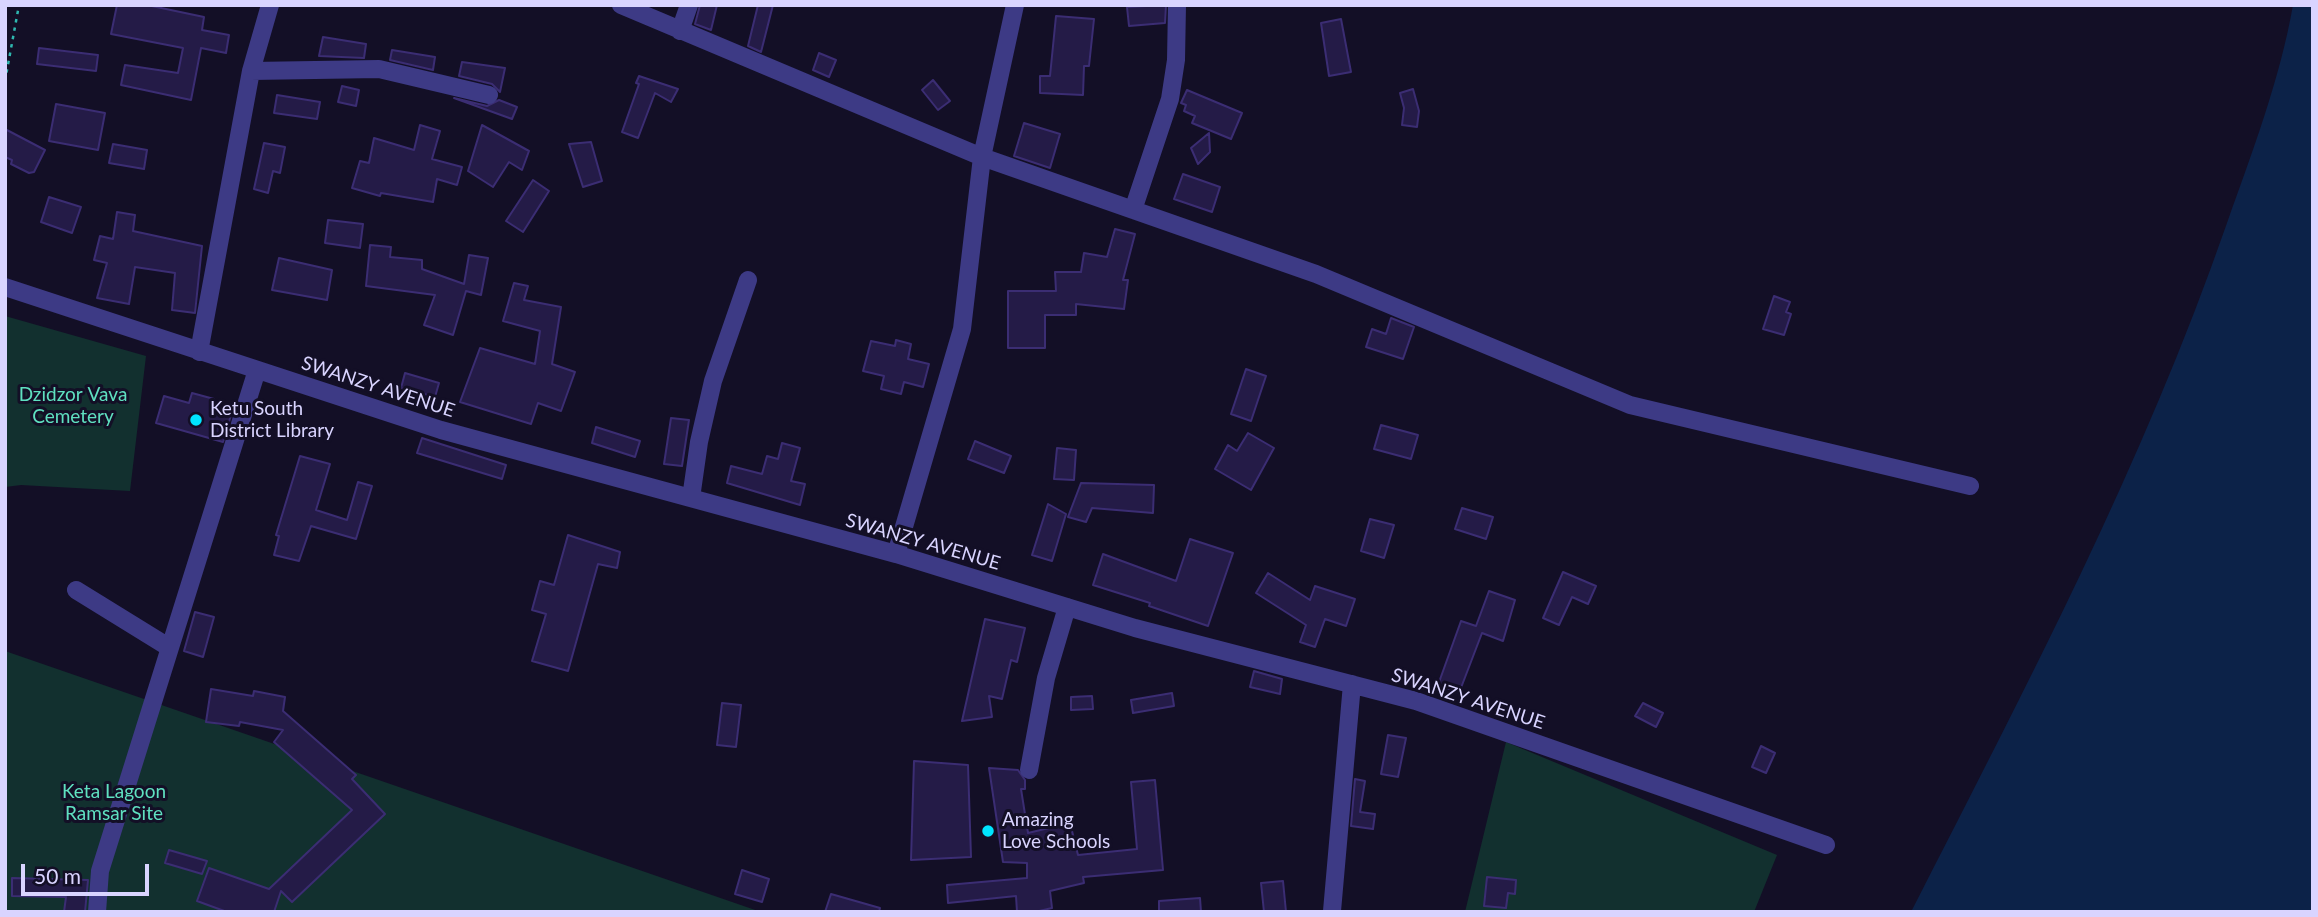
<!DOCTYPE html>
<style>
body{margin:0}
#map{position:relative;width:2318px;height:917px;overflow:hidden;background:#130f26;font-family:Lato,sans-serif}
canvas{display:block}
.frame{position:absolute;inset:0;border:7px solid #d9d4ff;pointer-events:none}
.scale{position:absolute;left:21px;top:864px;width:128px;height:32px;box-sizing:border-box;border:4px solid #d9d4ff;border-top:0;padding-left:9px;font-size:21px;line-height:24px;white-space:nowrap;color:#d9d4ff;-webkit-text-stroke:5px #130f26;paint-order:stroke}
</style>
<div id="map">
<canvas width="2318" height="917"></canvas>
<div class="frame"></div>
<div class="scale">50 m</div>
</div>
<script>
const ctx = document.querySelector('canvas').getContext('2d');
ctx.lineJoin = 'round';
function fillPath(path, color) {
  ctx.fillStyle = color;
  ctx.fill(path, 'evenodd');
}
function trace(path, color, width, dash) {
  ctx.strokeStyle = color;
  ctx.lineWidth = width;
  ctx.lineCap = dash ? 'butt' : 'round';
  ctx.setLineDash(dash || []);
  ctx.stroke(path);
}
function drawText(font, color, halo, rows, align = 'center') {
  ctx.font = font + ' Lato,sans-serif';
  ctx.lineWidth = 6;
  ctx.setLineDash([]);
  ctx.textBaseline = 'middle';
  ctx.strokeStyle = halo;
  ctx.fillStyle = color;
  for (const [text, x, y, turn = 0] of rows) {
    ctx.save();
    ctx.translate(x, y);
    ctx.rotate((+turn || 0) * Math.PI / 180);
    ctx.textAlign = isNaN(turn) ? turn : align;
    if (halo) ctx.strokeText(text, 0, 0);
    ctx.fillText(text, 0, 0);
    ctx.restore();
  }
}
const green = new Path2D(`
 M 5,316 L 146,356 L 130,491 L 21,485 L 5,487 Z
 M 5,651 L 761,912 L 5,912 Z
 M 1506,742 L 1777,855 L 1754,912 L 1465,912 Z`);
const water = new Path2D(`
 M 2293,5 L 2313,5 L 2313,912 L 1911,912 C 2027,685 2143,465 2227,223 C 2252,153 2280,79 2293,5 Z`);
const building = new Path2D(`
 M 117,5 L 147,5 L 204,17 L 202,30 L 229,35 L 226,53 L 201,48 L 191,100 L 121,85 L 125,65 L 178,73 L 183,48 L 111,34 Z
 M 700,5 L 717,5 L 711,30 L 695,24 Z
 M 758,5 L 773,5 L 761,52 L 748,46 Z
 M 1166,5 L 1165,23 L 1129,26 L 1127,7 Z
 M 1056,16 L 1094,19 L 1089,66 L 1084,66 L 1083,95 L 1040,93 L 1040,76 L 1050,76 Z
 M 1341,19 L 1351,72 L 1329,76 L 1321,23 Z
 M 323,37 L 366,44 L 364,58 L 319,56 Z
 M 39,48 L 98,55 L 96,71 L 37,64 Z
 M 392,50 L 435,57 L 433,70 L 390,60 Z
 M 819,53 L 836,60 L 829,77 L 813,70 Z
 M 462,62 L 505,68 L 500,92 L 492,84 L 459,76 Z
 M 639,76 L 678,89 L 671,102 L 655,93 L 638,138 L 622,132 L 639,84 L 636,83 Z
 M 933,80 L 950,101 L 938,110 L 922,90 Z
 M 342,86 L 359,90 L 356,106 L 338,102 Z
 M 1413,89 L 1419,111 L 1417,127 L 1402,125 L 1404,108 L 1400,93 Z
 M 1187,90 L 1242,113 L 1231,139 L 1192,123 L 1195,116 L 1184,111 L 1186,105 L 1181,103 Z
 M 277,95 L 320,102 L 317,119 L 274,113 Z
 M 454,98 L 487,106 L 499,100 L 517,107 L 512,119 Z
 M 56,104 L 105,113 L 98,150 L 49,141 Z
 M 1024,123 L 1060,134 L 1050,168 L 1014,156 Z
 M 420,125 L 440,131 L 432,159 L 462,167 L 457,185 L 437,179 L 433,202 L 381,193 L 380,196 L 352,188 L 360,161 L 369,163 L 374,138 L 414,150 Z
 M 482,125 L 529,151 L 522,170 L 509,162 L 493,187 L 468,171 Z
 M 5,129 L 45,150 L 34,172 L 29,173 L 11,164 L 12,160 L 5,157 Z
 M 1209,133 L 1210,152 L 1198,164 L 1191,148 Z
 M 591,142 L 602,181 L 583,187 L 569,144 Z
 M 264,143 L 285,147 L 280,173 L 273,171 L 268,193 L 254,189 Z
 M 113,144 L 147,150 L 144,169 L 109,163 Z
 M 1183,174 L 1220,187 L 1212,212 L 1174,199 Z
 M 533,180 L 549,191 L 523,232 L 506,221 Z
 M 49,197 L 81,207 L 72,233 L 41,222 Z
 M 117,212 L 135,215 L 133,231 L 202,246 L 195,313 L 172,310 L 175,273 L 135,267 L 129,304 L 97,298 L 107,263 L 94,260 L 100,236 L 113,239 Z
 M 328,220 L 363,224 L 360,248 L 325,243 Z
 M 1115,229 L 1135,234 L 1123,280 L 1128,280 L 1124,309 L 1076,304 L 1076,315 L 1045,315 L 1045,348 L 1008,348 L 1008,291 L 1056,291 L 1055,272 L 1081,272 L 1084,253 L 1107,257 Z
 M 370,245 L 391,247 L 390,257 L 422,260 L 422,269 L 464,284 L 469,255 L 488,258 L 481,295 L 466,291 L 453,335 L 424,325 L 435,295 L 366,286 Z
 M 279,258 L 332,270 L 327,300 L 272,290 Z
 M 514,283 L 528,286 L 524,300 L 561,307 L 552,364 L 575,372 L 561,411 L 538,403 L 531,424 L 460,402 L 480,348 L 535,364 L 540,331 L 503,321 Z
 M 1774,296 L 1790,302 L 1786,312 L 1791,314 L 1784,335 L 1763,329 Z
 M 1391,318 L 1414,327 L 1403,359 L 1366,347 L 1372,329 L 1386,334 Z
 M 896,340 L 911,344 L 908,359 L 929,364 L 923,387 L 904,382 L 901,394 L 881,389 L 884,376 L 863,371 L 871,341 L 895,346 Z
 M 1246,369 L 1266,376 L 1251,421 L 1231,414 Z
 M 405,373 L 439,383 L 435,397 L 401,388 Z
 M 192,393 L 214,399 L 211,410 L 231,415 L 223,442 L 156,423 L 164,396 L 189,403 Z
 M 671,418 L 689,420 L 682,466 L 664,464 Z
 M 1381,425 L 1418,435 L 1411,459 L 1374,449 Z
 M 596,427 L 640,441 L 635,457 L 592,443 Z
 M 1248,433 L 1274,448 L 1251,490 L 1215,469 L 1228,445 L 1237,451 Z
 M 422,438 L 506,465 L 502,479 L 417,453 Z
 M 975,441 L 1011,456 L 1004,473 L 968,459 Z
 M 782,443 L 800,448 L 791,481 L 805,484 L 800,505 L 727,483 L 731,466 L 762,474 L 767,456 L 778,459 Z
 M 1057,448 L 1076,450 L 1074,480 L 1054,479 Z
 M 300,456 L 330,464 L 316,510 L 347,520 L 358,482 L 372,486 L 356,539 L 311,526 L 299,561 L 274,555 L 279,536 L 276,535 Z
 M 1081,483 L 1154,485 L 1153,513 L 1092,508 L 1086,522 L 1068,517 Z
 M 1048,504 L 1066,514 L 1052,561 L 1032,555 Z
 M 1462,508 L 1493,517 L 1486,539 L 1455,529 Z
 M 1370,519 L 1394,525 L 1384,558 L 1361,551 Z
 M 568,535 L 620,552 L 617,568 L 598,564 L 568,671 L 532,661 L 546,614 L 532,610 L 540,581 L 554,585 Z
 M 1190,539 L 1233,553 L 1208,626 L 1149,606 L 1150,603 L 1093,585 L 1103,554 L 1176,581 Z
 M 1563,572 L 1596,586 L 1588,604 L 1572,597 L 1559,625 L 1543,618 Z
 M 1268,573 L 1310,600 L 1315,586 L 1355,599 L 1346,626 L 1325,619 L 1315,647 L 1300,642 L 1306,625 L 1256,593 Z
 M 1489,591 L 1515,600 L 1503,641 L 1482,633 L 1459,693 L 1438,685 L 1461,621 L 1476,626 Z
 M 195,612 L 214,617 L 203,657 L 184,651 Z
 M 985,619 L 1025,628 L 1017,662 L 1011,660 L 1002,699 L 989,696 L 992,717 L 962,721 Z
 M 1254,671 L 1282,679 L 1280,694 L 1250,687 Z
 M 211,689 L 253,696 L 254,691 L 285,697 L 283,711 L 356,775 L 352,779 L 385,814 L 292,902 L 281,891 L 274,912 L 227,912 L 197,901 L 209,868 L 269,889 L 352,810 L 274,742 L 283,730 L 240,722 L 239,726 L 206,722 Z
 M 1172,693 L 1174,706 L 1133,713 L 1131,700 Z
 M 1092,696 L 1093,709 L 1071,710 L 1071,697 Z
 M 722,703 L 741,705 L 736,747 L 717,745 Z
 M 1643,703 L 1663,713 L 1656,727 L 1635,716 Z
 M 1388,735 L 1406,738 L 1398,777 L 1381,774 Z
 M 1761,746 L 1775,753 L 1766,773 L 1752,767 Z
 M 914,761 L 968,765 L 971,857 L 911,860 Z
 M 989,768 L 1018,770 L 1025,780 L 1025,789 L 1021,789 L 1028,833 L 1070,823 L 1078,855 L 1137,849 L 1131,782 L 1155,780 L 1163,870 L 1083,877 L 1084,883 L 1050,891 L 1052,908 L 1035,912 L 1017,912 L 1016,896 L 948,903 L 947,885 L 1027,878 L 1027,863 L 1003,862 Z
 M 1355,779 L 1365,781 L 1360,812 L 1375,814 L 1373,829 L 1351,826 Z
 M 169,850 L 207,861 L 202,874 L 165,863 Z
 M 742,870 L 769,879 L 762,902 L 735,894 Z
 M 1487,877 L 1516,880 L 1515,894 L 1508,893 L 1506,908 L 1484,906 Z
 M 12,878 L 88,880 L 85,912 L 64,912 L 66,897 L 12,896 Z
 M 1283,881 L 1286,912 L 1264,912 L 1261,883 Z
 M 831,894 L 880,908 L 879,912 L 825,912 Z
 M 1200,898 L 1201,912 L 1159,912 L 1159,901 Z`);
const path = new Path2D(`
 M 5,81 L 19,5`);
const minor = new Path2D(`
 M 621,5 L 982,157 L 1316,274 L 1630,405 L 1970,486
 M 680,31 L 689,5
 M 251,71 L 379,69 L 489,95
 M 1133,210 L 1170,99 L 1176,60 L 1177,5
 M 5,287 L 441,430 L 896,554 L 1135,628 L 1416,701 L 1826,845
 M 199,352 L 251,71 L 270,5
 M 691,498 L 699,442 L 713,381 L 748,280
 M 896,554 L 962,329 L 982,157 L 1015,5
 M 76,590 L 170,648
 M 1029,770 L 1046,678 L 1067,607
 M 1332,911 L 1352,684
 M 97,912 L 100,871 L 257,370`);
const markers = [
 [196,420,7,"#00e5ff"],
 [988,831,7,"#00e5ff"]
];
const streetNames = [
 ["SWANZY AVENUE",378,387,18],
 ["SWANZY AVENUE",923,542,16],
 ["SWANZY AVENUE",1468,699,18]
];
const parkNames = [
 ["Dzidzor Vava",73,395],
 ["Cemetery",73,417],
 ["Keta Lagoon",114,792],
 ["Ramsar Site",114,814]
];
const poiNames = [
 ["Ketu South",210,409],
 ["District Library",210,431],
 ["Amazing",1002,820],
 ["Love Schools",1002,842]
];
fillPath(green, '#12302f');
fillPath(water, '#0c2248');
fillPath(building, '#241b47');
trace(building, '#3b2d73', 2);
trace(path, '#2fb8b0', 2.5, [3.5, 5]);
trace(minor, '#3d3a85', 18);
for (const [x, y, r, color] of markers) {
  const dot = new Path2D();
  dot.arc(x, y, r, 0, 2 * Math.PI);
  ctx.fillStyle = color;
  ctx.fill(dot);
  trace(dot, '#130f26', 2.5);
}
drawText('19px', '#d9d4ff', '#130f26', streetNames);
drawText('19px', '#5fe0c0', '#130f26', parkNames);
drawText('19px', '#d9d4ff', '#130f26', poiNames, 'left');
</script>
